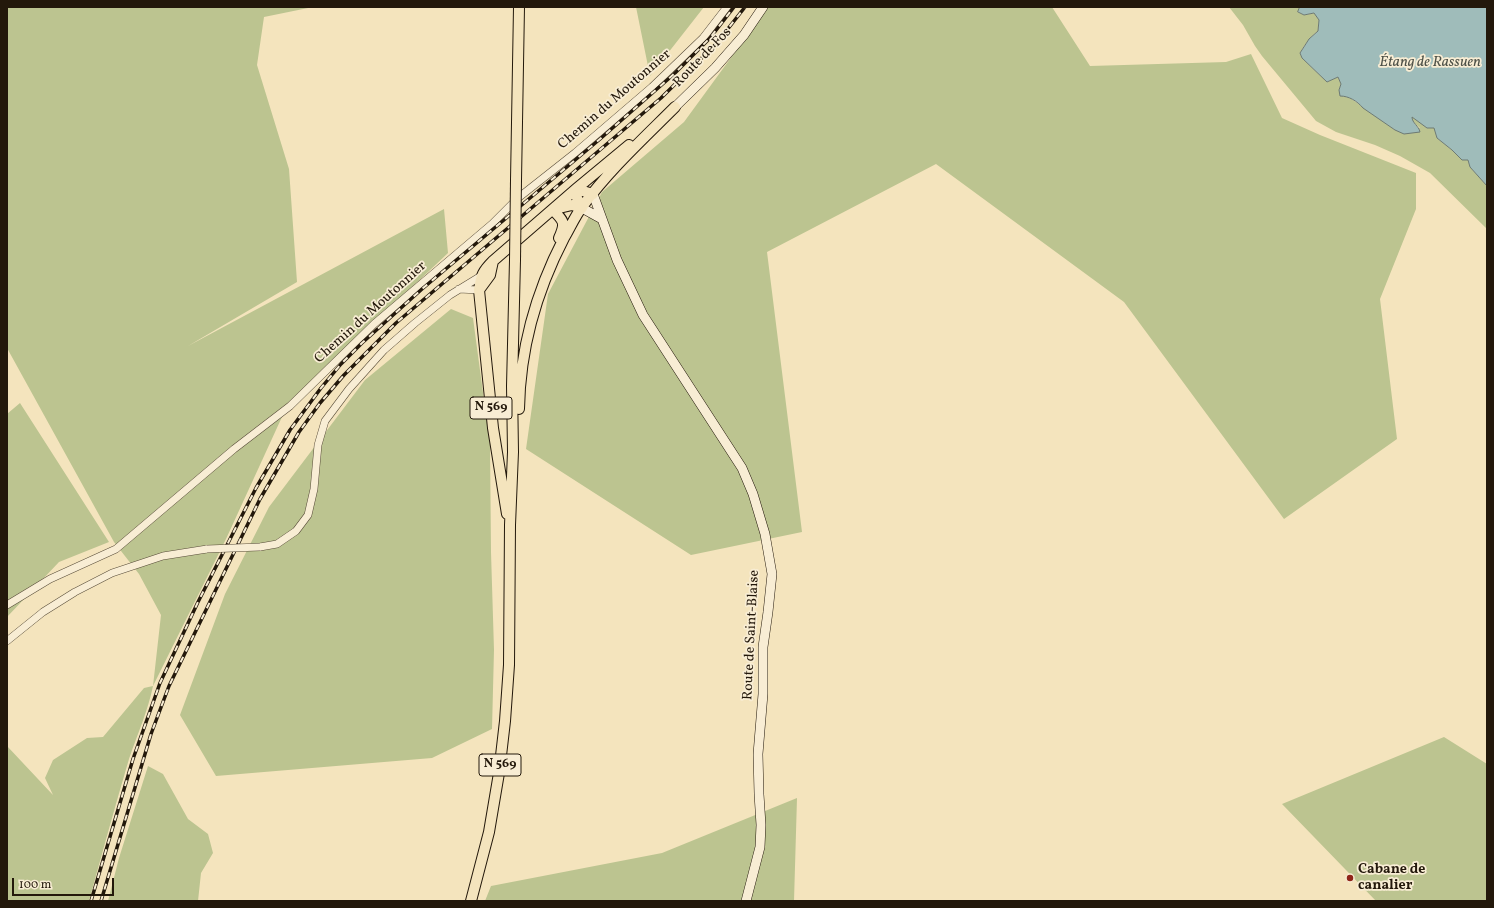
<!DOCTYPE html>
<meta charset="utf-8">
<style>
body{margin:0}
#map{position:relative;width:1494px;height:908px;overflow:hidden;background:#f4e4bd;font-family:Vollkorn,serif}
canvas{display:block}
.frame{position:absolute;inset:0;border:8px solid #23180b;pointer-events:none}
.scale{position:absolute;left:12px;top:878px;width:102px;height:18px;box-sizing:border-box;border:2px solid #23180b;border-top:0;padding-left:5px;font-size:12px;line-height:14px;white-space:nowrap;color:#23180b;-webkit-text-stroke:3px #f8edd4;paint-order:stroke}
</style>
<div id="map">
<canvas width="1494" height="908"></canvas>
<div class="frame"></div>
<div class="scale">100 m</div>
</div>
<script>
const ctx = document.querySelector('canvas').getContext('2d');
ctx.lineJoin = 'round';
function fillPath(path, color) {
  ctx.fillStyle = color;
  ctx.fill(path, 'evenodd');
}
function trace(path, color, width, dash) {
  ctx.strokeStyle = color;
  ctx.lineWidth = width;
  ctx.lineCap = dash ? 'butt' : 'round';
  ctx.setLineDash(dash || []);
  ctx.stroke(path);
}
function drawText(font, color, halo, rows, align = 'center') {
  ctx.font = font + ' Vollkorn,serif';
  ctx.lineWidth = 3.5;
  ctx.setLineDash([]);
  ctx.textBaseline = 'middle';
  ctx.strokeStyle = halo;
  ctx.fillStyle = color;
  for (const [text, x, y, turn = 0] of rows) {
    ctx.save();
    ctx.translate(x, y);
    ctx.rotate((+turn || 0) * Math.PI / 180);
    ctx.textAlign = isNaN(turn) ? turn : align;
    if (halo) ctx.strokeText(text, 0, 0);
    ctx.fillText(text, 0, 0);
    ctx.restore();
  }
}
const green = new Path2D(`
 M 7,7 L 313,7 L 264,17 L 257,65 L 289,169 L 297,282 L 188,346 L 444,209 L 448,253 L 287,406 L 226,539 L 153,686 C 148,711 137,735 129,759 C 115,806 102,854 89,901 L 7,901 L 7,746 L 53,795 L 45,778 L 53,760 L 87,738 L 103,737 L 144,688 L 153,686 L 161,615 L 139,574 L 114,542 L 7,348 Z
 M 636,7 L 704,7 L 650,76 Z
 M 768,7 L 1052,7 L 1090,66 L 1226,62 L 1251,54 L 1282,118 L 1320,135 L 1416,173 L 1416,209 L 1380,299 L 1397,439 L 1284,519 L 1124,302 L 936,164 L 767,252 L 802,532 L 691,555 L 526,449 L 548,294 L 602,192 L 684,122 Z
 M 1229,7 L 1300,7 L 1298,12 L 1304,15 L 1315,13 L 1319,20 L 1318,31 C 1310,37 1305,44 1300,53 L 1302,58 L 1327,82 L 1338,77 L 1341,84 L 1339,90 L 1395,130 L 1420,128 L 1412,121 L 1412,117 L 1435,128 L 1437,138 C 1448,146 1455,155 1468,159 L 1470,167 L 1487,186 L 1487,229 L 1430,173 L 1400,156 L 1375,145 L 1336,132 L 1316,121 L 1262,56 L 1255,46 L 1243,25 Z
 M 451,309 L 473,318 L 490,445 L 491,552 L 494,650 L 492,729 L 432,758 L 216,776 L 180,715 L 225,594 L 269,507 L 365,380 Z
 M 20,403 L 109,542 L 59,562 L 7,617 L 7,414 Z
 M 1444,737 L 1487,764 L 1487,901 L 1376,901 L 1282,804 Z
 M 148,766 L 163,774 L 188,819 L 208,834 L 213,853 L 201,873 L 198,901 L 108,901 L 119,858 Z
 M 797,798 L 794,901 L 485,901 L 491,886 L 662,853 Z`);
const water = new Path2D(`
 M 1300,7 L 1487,7 L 1487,186 L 1470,167 L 1468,160 L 1462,160 L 1452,150 L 1437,138 L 1434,128 L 1427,128 L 1412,117 C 1412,123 1419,126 1420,132 L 1404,134 L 1395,130 L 1363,108 C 1357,101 1349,96 1340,96 L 1339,90 L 1341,84 L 1338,77 L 1327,82 L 1302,58 L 1300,53 L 1309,39 L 1318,31 L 1319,20 L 1314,13 L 1304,15 L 1298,12 Z`);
const street = new Path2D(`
 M 459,289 L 479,290
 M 260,547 L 277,544 L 296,531 L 308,515 L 314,489 L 318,445 L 325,421 L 349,389 L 384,350 L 415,323 L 450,295 L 481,276
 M 7,605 L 50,579 L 116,549 L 234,449 L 290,406 L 374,324 L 492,224 L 518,198 L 575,153 L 652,87 L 703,38 L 727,7
 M 7,641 L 43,612 L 75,592 L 112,573 L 163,556 L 207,549`);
const secondary = new Path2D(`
 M 675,107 L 715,68 L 744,35 L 763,7
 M 593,194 L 617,260 L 643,315 L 742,468 L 753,494 L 765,534 L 772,574 L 768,612 L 763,647 L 763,694 L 758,754 L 759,794 L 761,825 L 760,847 L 746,901
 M 582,208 L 602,219`);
const primary = new Path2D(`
 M 516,180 L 519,7
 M 582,208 L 577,198 L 576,189 L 593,194
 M 555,209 L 572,205 L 582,208
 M 553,210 C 564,221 566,223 559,238
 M 493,261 L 490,275 L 479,290 C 481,275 483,271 493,261 L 576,189 L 629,145
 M 479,290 L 493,428 L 507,514
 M 519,409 C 520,348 536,292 564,238 C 570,228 575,216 582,207 C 609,170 643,139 675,107
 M 471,901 L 489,832 L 499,773 L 505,721 L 509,665 L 510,525 L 513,452 L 512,386 L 515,260`);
const rail = new Path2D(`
 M 91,901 L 133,759 L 160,683 L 198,602 L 256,488 L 290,430 L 321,388 L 341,364 L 362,343 L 422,289 L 600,139 L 674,74 L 710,38 L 734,7
 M 101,901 L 151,734 L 169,686 L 260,499 L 299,432 L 320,403 L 344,375 L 396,323 L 661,98 L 716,44 L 745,7`);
const streetBridge = new Path2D(`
 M 207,549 L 260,547`);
const primaryBridge = new Path2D(`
 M 515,260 L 516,180`);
const markers = [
 [1350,878,4,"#8f2418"]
];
const shields = [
 [491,408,42],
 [500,765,42]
];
const shieldNames = [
 ["N 569",491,408],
 ["N 569",500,765]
];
const streetNames = [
 ["Route de Fos",703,58,-46],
 ["Chemin du Moutonnier",615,100,-41],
 ["Chemin du Moutonnier",371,313,-42],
 ["Route de Saint-Blaise",752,635,-87]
];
const poiNames = [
 ["Cabane de",1358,870],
 ["canalier",1358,886]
];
const waterNames = [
 ["Étang de Rassuen",1430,63]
];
fillPath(green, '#bcc490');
fillPath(water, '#9fbcba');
trace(water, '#6d7a74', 1);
trace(street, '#574b38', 8);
trace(secondary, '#23180b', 10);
trace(primary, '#23180b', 12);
trace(street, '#f8edd4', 7);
trace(secondary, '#f8edd4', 9);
trace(primary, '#f4e4bd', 10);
trace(rail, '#23180b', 3.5);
trace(rail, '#f8edd4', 2, [6]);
trace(streetBridge, '#574b38', 8, []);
trace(primaryBridge, '#23180b', 12, []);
trace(streetBridge, '#f8edd4', 7);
trace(primaryBridge, '#f4e4bd', 10);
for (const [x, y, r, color] of markers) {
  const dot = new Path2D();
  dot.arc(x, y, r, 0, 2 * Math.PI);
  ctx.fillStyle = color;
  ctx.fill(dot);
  trace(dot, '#f8edd4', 1.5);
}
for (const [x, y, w] of shields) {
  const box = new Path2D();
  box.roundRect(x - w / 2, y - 11, w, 22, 3);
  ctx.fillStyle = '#f8edd4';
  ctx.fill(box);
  trace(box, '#23180b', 1);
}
drawText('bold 13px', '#23180b', null, shieldNames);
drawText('14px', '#23180b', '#f8edd4', streetNames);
drawText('bold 14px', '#23180b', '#f8edd4', poiNames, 'left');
drawText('italic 15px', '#4e5148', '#f8edd4', waterNames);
</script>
